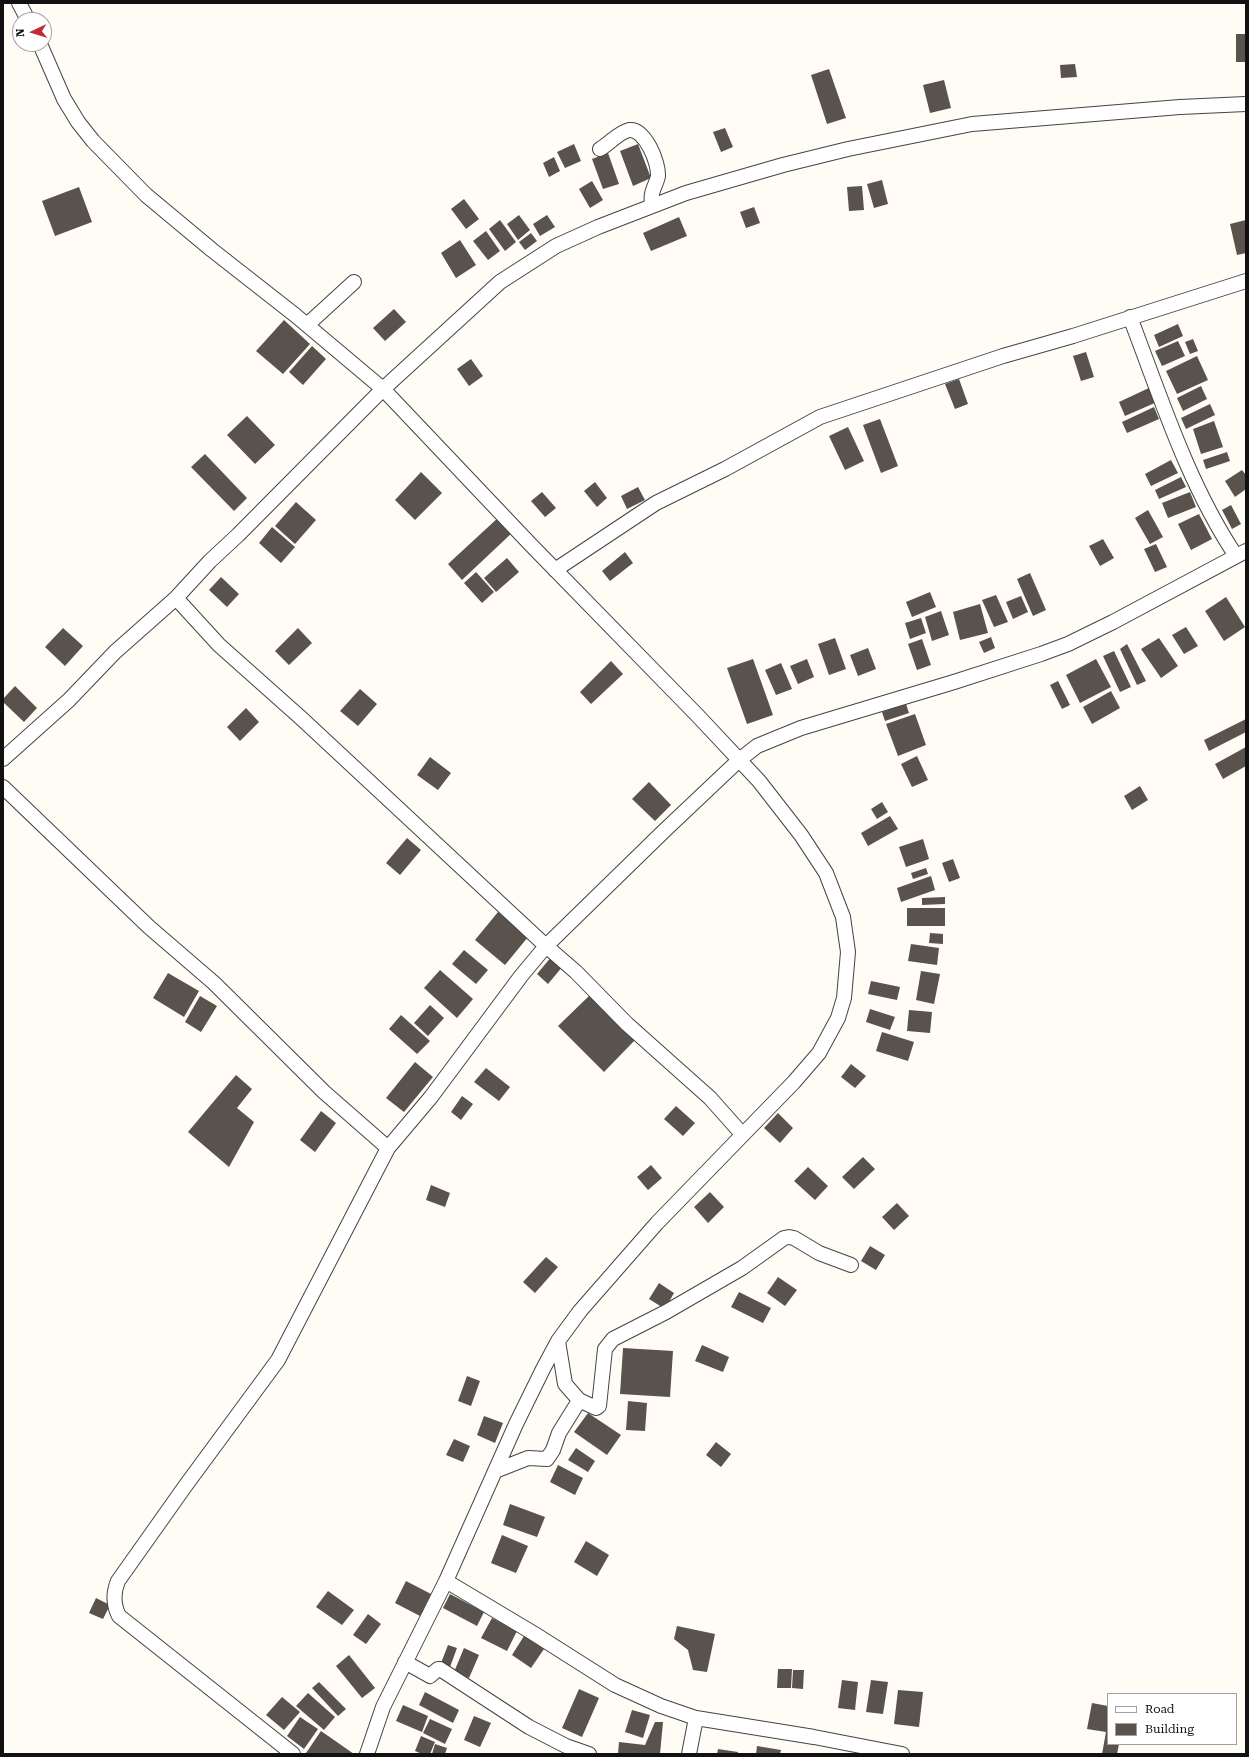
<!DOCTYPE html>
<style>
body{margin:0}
#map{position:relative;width:1249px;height:1757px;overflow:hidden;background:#fffcf5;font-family:"Roboto Serif",serif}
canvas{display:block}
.frame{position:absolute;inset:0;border:4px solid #111;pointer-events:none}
.legend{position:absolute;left:1107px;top:1693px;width:130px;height:52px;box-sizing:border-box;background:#fff;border:1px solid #a0a0a0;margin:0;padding:5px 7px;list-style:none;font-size:12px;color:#111}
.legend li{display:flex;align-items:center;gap:8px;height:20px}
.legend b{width:20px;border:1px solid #a0a0a0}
.north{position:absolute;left:12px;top:12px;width:40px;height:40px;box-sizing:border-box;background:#fff;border:1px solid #a0a0a0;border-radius:50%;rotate:266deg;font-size:11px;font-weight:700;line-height:16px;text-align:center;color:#111}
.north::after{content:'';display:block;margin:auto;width:14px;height:18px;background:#bd2c37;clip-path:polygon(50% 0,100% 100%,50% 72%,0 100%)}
</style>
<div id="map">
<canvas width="1249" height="1757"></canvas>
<div class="frame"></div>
<ul class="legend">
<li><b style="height:5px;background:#fff"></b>Road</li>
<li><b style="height:11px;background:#59524d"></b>Building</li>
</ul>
<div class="north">N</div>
</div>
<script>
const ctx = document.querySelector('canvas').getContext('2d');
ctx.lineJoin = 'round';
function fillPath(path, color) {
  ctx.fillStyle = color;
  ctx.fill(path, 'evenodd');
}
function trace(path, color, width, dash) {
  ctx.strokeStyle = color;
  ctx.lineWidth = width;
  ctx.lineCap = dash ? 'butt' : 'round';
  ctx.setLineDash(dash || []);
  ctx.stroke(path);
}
const building = new Path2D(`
 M 1236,34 L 1246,34 L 1246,62 L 1236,62 Z
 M 1075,64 L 1077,77 L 1061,78 L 1060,65 Z
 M 829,69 L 846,118 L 827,124 L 811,75 Z
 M 944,80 L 951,108 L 930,113 L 923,85 Z
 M 725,128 L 733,147 L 721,152 L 713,132 Z
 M 574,144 L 581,161 L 565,168 L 557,152 Z
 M 638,144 L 651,178 L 633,186 L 620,151 Z
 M 608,153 L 619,184 L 603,189 L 592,159 Z
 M 554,157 L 560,171 L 549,177 L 543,163 Z
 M 882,180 L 888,204 L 874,208 L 867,184 Z
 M 592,181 L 603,200 L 590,208 L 579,189 Z
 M 862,186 L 864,210 L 849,211 L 847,187 Z
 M 79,187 L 92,222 L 55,236 L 42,201 Z
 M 464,199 L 479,219 L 466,229 L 451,209 Z
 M 754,207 L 760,223 L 746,228 L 740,212 Z
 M 519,215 L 530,230 L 518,240 L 507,224 Z
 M 547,215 L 555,227 L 540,236 L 533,224 Z
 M 679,217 L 687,236 L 651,251 L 643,233 Z
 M 500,220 L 516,242 L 505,251 L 489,229 Z
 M 1246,220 L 1246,253 L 1237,255 L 1230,224 Z
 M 486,231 L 500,251 L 488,260 L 473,241 Z
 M 531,233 L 537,241 L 525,250 L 519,242 Z
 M 460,240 L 476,265 L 456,278 L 441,253 Z
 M 394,309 L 406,322 L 385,341 L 373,328 Z
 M 284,320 L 310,344 L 283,374 L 256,351 Z
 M 1178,324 L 1183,336 L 1159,347 L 1154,335 Z
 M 1193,339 L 1198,351 L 1190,354 L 1185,342 Z
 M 1178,341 L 1185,356 L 1162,366 L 1155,351 Z
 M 312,346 L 326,359 L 303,385 L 289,372 Z
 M 1086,352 L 1094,377 L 1081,381 L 1073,356 Z
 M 1197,356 L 1208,380 L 1177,394 L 1166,371 Z
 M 471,359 L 483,376 L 469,386 L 457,369 Z
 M 959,379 L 968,404 L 955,409 L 945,384 Z
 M 1201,386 L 1207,399 L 1183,411 L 1177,398 Z
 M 1151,387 L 1157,402 L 1125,416 L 1119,402 Z
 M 1210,404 L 1215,415 L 1186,429 L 1181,418 Z
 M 1154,407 L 1159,419 L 1127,433 L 1122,422 Z
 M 247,416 L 275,445 L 255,464 L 227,435 Z
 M 880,419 L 898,466 L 881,473 L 863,425 Z
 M 1214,421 L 1223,447 L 1201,454 L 1193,429 Z
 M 848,427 L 864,461 L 845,470 L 829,436 Z
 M 1227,452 L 1230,461 L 1206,469 L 1203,460 Z
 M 205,454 L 247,498 L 234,511 L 191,467 Z
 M 1171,460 L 1178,473 L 1151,486 L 1145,474 Z
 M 1242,470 L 1246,475 L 1246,489 L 1235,497 L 1225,481 Z
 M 421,472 L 442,493 L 415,520 L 395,500 Z
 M 1181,477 L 1186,487 L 1159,499 L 1155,490 Z
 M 595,482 L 607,498 L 597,507 L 584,491 Z
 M 638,487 L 645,500 L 627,509 L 621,496 Z
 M 542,492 L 556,508 L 545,517 L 531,501 Z
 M 1190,492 L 1196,507 L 1168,518 L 1162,503 Z
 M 296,502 L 316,520 L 295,544 L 275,526 Z
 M 1231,505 L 1241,524 L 1232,529 L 1222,510 Z
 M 1148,510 L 1163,537 L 1150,544 L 1135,518 Z
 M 1199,514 L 1212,539 L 1191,550 L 1178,524 Z
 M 500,516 L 514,531 L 462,580 L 448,564 Z
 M 272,527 L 295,547 L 281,563 L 259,543 Z
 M 1103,539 L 1114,558 L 1100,566 L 1089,546 Z
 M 1156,544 L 1167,567 L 1155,572 L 1144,549 Z
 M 625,552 L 633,563 L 610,581 L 602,571 Z
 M 507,558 L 519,572 L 496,592 L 484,578 Z
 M 476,572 L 494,592 L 482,603 L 464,583 Z
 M 1030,573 L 1046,610 L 1033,616 L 1017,579 Z
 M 221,577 L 239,594 L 227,607 L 209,590 Z
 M 930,592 L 936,607 L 912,617 L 906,602 Z
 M 996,595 L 1008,622 L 994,627 L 982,600 Z
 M 1021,596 L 1028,612 L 1013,619 L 1006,602 Z
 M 1226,597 L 1245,627 L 1224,641 L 1205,611 Z
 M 980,604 L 988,633 L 960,640 L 953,612 Z
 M 941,611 L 949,635 L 932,641 L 925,617 Z
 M 921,618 L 926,633 L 910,639 L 905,623 Z
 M 1186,627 L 1198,646 L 1184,654 L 1172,635 Z
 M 63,628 L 83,646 L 65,666 L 45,647 Z
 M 298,628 L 312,643 L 289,665 L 275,651 Z
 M 991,637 L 995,648 L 984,653 L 979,642 Z
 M 835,638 L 846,669 L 829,675 L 818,644 Z
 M 1159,638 L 1178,666 L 1161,678 L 1141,649 Z
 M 922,639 L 931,665 L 917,670 L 908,644 Z
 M 1127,644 L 1146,681 L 1137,685 L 1120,649 Z
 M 868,648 L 876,669 L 858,676 L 850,655 Z
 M 1114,651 L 1131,687 L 1120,692 L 1103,656 Z
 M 753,659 L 773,715 L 747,724 L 727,668 Z
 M 807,659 L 814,677 L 798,684 L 790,666 Z
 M 1096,659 L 1111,687 L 1080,703 L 1066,675 Z
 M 611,661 L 623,674 L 591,704 L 580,692 Z
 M 781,663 L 792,689 L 776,695 L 765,670 Z
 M 1058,681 L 1070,705 L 1062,709 L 1050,685 Z
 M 15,686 L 37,708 L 24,722 L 3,702 L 3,699 Z
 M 360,689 L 377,704 L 358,726 L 340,711 Z
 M 1111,691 L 1120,708 L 1092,724 L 1083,707 Z
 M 906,704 L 909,713 L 885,721 L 882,712 Z
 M 246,708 L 259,722 L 240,741 L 227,727 Z
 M 915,714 L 926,745 L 898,756 L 886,724 Z
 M 1246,719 L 1246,732 L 1209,751 L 1204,740 Z
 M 1246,747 L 1246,766 L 1223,779 L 1215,764 Z
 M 917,756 L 928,780 L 912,787 L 901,764 Z
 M 430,757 L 451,773 L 438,790 L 417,775 Z
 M 649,782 L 671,805 L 655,821 L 632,799 Z
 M 1140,786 L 1148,800 L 1132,810 L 1124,796 Z
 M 882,802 L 888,812 L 877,819 L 871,809 Z
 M 890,816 L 898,829 L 868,846 L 861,833 Z
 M 407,838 L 421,850 L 400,875 L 386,863 Z
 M 923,839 L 929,859 L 906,867 L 899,847 Z
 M 953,859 L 960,878 L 949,882 L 942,863 Z
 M 926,868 L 928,874 L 913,879 L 911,873 Z
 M 931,876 L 935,890 L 901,902 L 897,888 Z
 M 945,897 L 945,904 L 922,905 L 922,898 Z
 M 907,908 L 945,908 L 945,926 L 907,926 Z
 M 498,912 L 528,937 L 505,965 L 475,940 Z
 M 930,933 L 943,934 L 943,944 L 929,943 Z
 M 911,944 L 939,948 L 937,965 L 908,961 Z
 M 464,950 L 488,970 L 476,984 L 452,964 Z
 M 552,956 L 563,966 L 548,984 L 537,974 Z
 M 440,970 L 473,999 L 457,1018 L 424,988 Z
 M 921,971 L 940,974 L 934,1004 L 916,1000 Z
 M 168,973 L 199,991 L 184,1017 L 153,998 Z
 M 871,981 L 900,987 L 897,1000 L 868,994 Z
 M 591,994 L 636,1039 L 604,1072 L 558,1026 Z
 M 200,996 L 217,1006 L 201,1032 L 185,1022 Z
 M 430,1005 L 444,1018 L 428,1036 L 414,1023 Z
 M 870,1009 L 895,1017 L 890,1030 L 866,1022 Z
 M 909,1010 L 932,1012 L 930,1033 L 907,1031 Z
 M 401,1015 L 430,1041 L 417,1054 L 389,1029 Z
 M 882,1032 L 914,1042 L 908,1061 L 876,1051 Z
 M 415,1062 L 433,1077 L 404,1112 L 386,1098 Z
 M 851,1064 L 866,1076 L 855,1088 L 841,1077 Z
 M 486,1068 L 510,1087 L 499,1101 L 474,1082 Z
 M 236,1075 L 252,1089 L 237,1108 L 254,1122 L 229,1167 L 188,1132 Z
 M 462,1096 L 473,1104 L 461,1120 L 451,1112 Z
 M 676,1106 L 695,1123 L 683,1136 L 664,1119 Z
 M 321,1111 L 336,1123 L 315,1152 L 300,1140 Z
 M 778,1113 L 793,1128 L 780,1143 L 764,1128 Z
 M 863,1157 L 875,1169 L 854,1189 L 842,1177 Z
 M 651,1165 L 662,1178 L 648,1190 L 637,1177 Z
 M 808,1167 L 828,1186 L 815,1200 L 794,1181 Z
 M 431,1185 L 450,1193 L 445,1207 L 426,1200 Z
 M 710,1192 L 724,1207 L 708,1223 L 694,1207 Z
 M 897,1203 L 909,1216 L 894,1230 L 882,1217 Z
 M 870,1246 L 885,1255 L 876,1270 L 861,1261 Z
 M 546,1257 L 558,1267 L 535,1293 L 523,1282 Z
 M 778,1277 L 797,1290 L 785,1306 L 767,1293 Z
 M 659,1283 L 674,1293 L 665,1309 L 649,1299 Z
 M 739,1292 L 771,1308 L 763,1323 L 731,1307 Z
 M 702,1345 L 729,1357 L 723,1372 L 695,1361 Z
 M 623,1348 L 673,1351 L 670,1397 L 620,1394 Z
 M 467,1376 L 480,1381 L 471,1406 L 458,1401 Z
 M 628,1401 L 647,1403 L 645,1431 L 626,1430 Z
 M 588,1413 L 621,1435 L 607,1455 L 574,1432 Z
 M 484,1416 L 503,1423 L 495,1443 L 477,1435 Z
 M 454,1439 L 470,1446 L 463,1462 L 446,1455 Z
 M 716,1442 L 731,1454 L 721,1467 L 706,1455 Z
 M 576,1448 L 595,1461 L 588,1472 L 568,1460 Z
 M 558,1465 L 583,1478 L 575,1495 L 550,1482 Z
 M 510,1504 L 545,1517 L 537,1537 L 503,1525 Z
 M 502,1535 L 528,1546 L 516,1573 L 491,1563 Z
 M 586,1541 L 609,1555 L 597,1576 L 574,1562 Z
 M 406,1581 L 431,1594 L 420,1616 L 395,1603 Z
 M 328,1591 L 354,1610 L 342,1625 L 316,1607 Z
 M 450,1594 L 484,1612 L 477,1626 L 443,1608 Z
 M 96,1598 L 110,1605 L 103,1619 L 89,1613 Z
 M 368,1614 L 381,1624 L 366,1644 L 353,1635 Z
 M 492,1618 L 517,1631 L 507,1651 L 481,1638 Z
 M 677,1626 L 715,1634 L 707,1672 L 693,1670 L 688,1650 L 674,1639 Z
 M 524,1636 L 544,1649 L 531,1668 L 512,1655 Z
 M 448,1645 L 457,1648 L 450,1667 L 441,1663 Z
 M 464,1648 L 479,1655 L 469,1678 L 454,1672 Z
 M 349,1655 L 375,1688 L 362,1698 L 336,1666 Z
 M 778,1669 L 792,1669 L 791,1688 L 777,1688 Z
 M 793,1670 L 804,1670 L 803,1689 L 792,1688 Z
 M 842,1680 L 858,1682 L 855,1710 L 838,1708 Z
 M 871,1680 L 888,1682 L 883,1714 L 866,1712 Z
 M 319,1682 L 346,1709 L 338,1716 L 312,1688 Z
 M 579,1689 L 599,1698 L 582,1737 L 562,1728 Z
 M 898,1690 L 923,1692 L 919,1727 L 894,1724 Z
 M 425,1692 L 459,1710 L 453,1723 L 419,1705 Z
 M 308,1693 L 335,1717 L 324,1730 L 296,1706 Z
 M 282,1697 L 300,1712 L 284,1730 L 266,1715 Z
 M 1092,1703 L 1108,1706 L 1108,1744 L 1119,1744 L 1117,1754 L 1102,1754 L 1106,1732 L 1087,1729 Z
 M 403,1705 L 428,1716 L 422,1732 L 396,1721 Z
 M 632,1710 L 650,1715 L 643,1738 L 625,1732 Z
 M 474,1716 L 491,1723 L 480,1747 L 464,1740 Z
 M 300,1717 L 318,1729 L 304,1749 L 287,1736 Z
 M 430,1719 L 452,1729 L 445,1744 L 423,1733 Z
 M 655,1722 L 663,1722 L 660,1754 L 618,1754 L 619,1742 L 645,1745 Z
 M 321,1731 L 354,1754 L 308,1754 L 306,1753 Z
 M 421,1736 L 435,1742 L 430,1754 L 422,1754 L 415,1751 Z
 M 435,1744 L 447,1748 L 445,1754 L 432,1754 Z
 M 757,1746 L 781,1750 L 780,1754 L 756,1754 Z
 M 718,1749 L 738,1752 L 738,1754 L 717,1754 Z`);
const minor = new Path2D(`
 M 19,3 L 28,20
 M 40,44 L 64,99 L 78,122 L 93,141 L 146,195 L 212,250 L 295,315 L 383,389 L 531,545 L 698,716 L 759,781 L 801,835 L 826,873 L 843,917 L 848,952 L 844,998 L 838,1018 L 819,1053 L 794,1082 L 657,1223 L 580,1311 L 558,1341 L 543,1369 L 516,1424 L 446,1581 L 383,1707 L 367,1754
 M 600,149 C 609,144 619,132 629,130 C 645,128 659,163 658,176 C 657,182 653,188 652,194 C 651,198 652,202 652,206
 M 1130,317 C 1161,398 1188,484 1236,556
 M 307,325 L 354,282
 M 555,570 L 656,503 L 725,469 L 820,417 L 1003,356 L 1073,336 L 1246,281
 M 176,598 L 219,645 L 301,718 L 546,946 L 576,972 L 627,1024 L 710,1098 L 742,1134
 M 3,759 L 69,700 L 115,652 L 176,598 L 210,561 L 238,535 L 383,389 L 500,282 L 556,246 L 598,227 L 686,193 L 783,165 L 848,149 L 972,124 L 1180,107 L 1246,104
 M 3,787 L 149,927 L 214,983 L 324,1092 L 388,1148 L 431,1097 L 521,976 L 546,946 L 664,831 L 738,761 L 757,746 L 801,728 L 954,682 L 1041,654 L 1068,644 L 1113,622 L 1246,551
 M 579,1400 L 596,1408 L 599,1406 L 605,1349 L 613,1339 L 666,1312 L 742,1268 L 784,1238 L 789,1237 L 794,1238 L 819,1253 L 851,1265
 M 495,1471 L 528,1458 L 547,1459 L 553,1450 L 559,1433 L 577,1404 L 579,1400 L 565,1384 L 558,1341
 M 446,1581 L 533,1633 L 615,1685 L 661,1706 L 696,1718 L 814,1737 L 902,1754
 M 405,1662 L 430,1676 L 438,1669 L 440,1669 L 529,1727 L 566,1746 L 589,1754
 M 293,1754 L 119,1616 C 113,1604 113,1593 118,1581 L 186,1485 L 278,1360 L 388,1148
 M 689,1754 L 696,1718`);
fillPath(building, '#59524d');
trace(minor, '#444', 16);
trace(minor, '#fff', 14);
</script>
